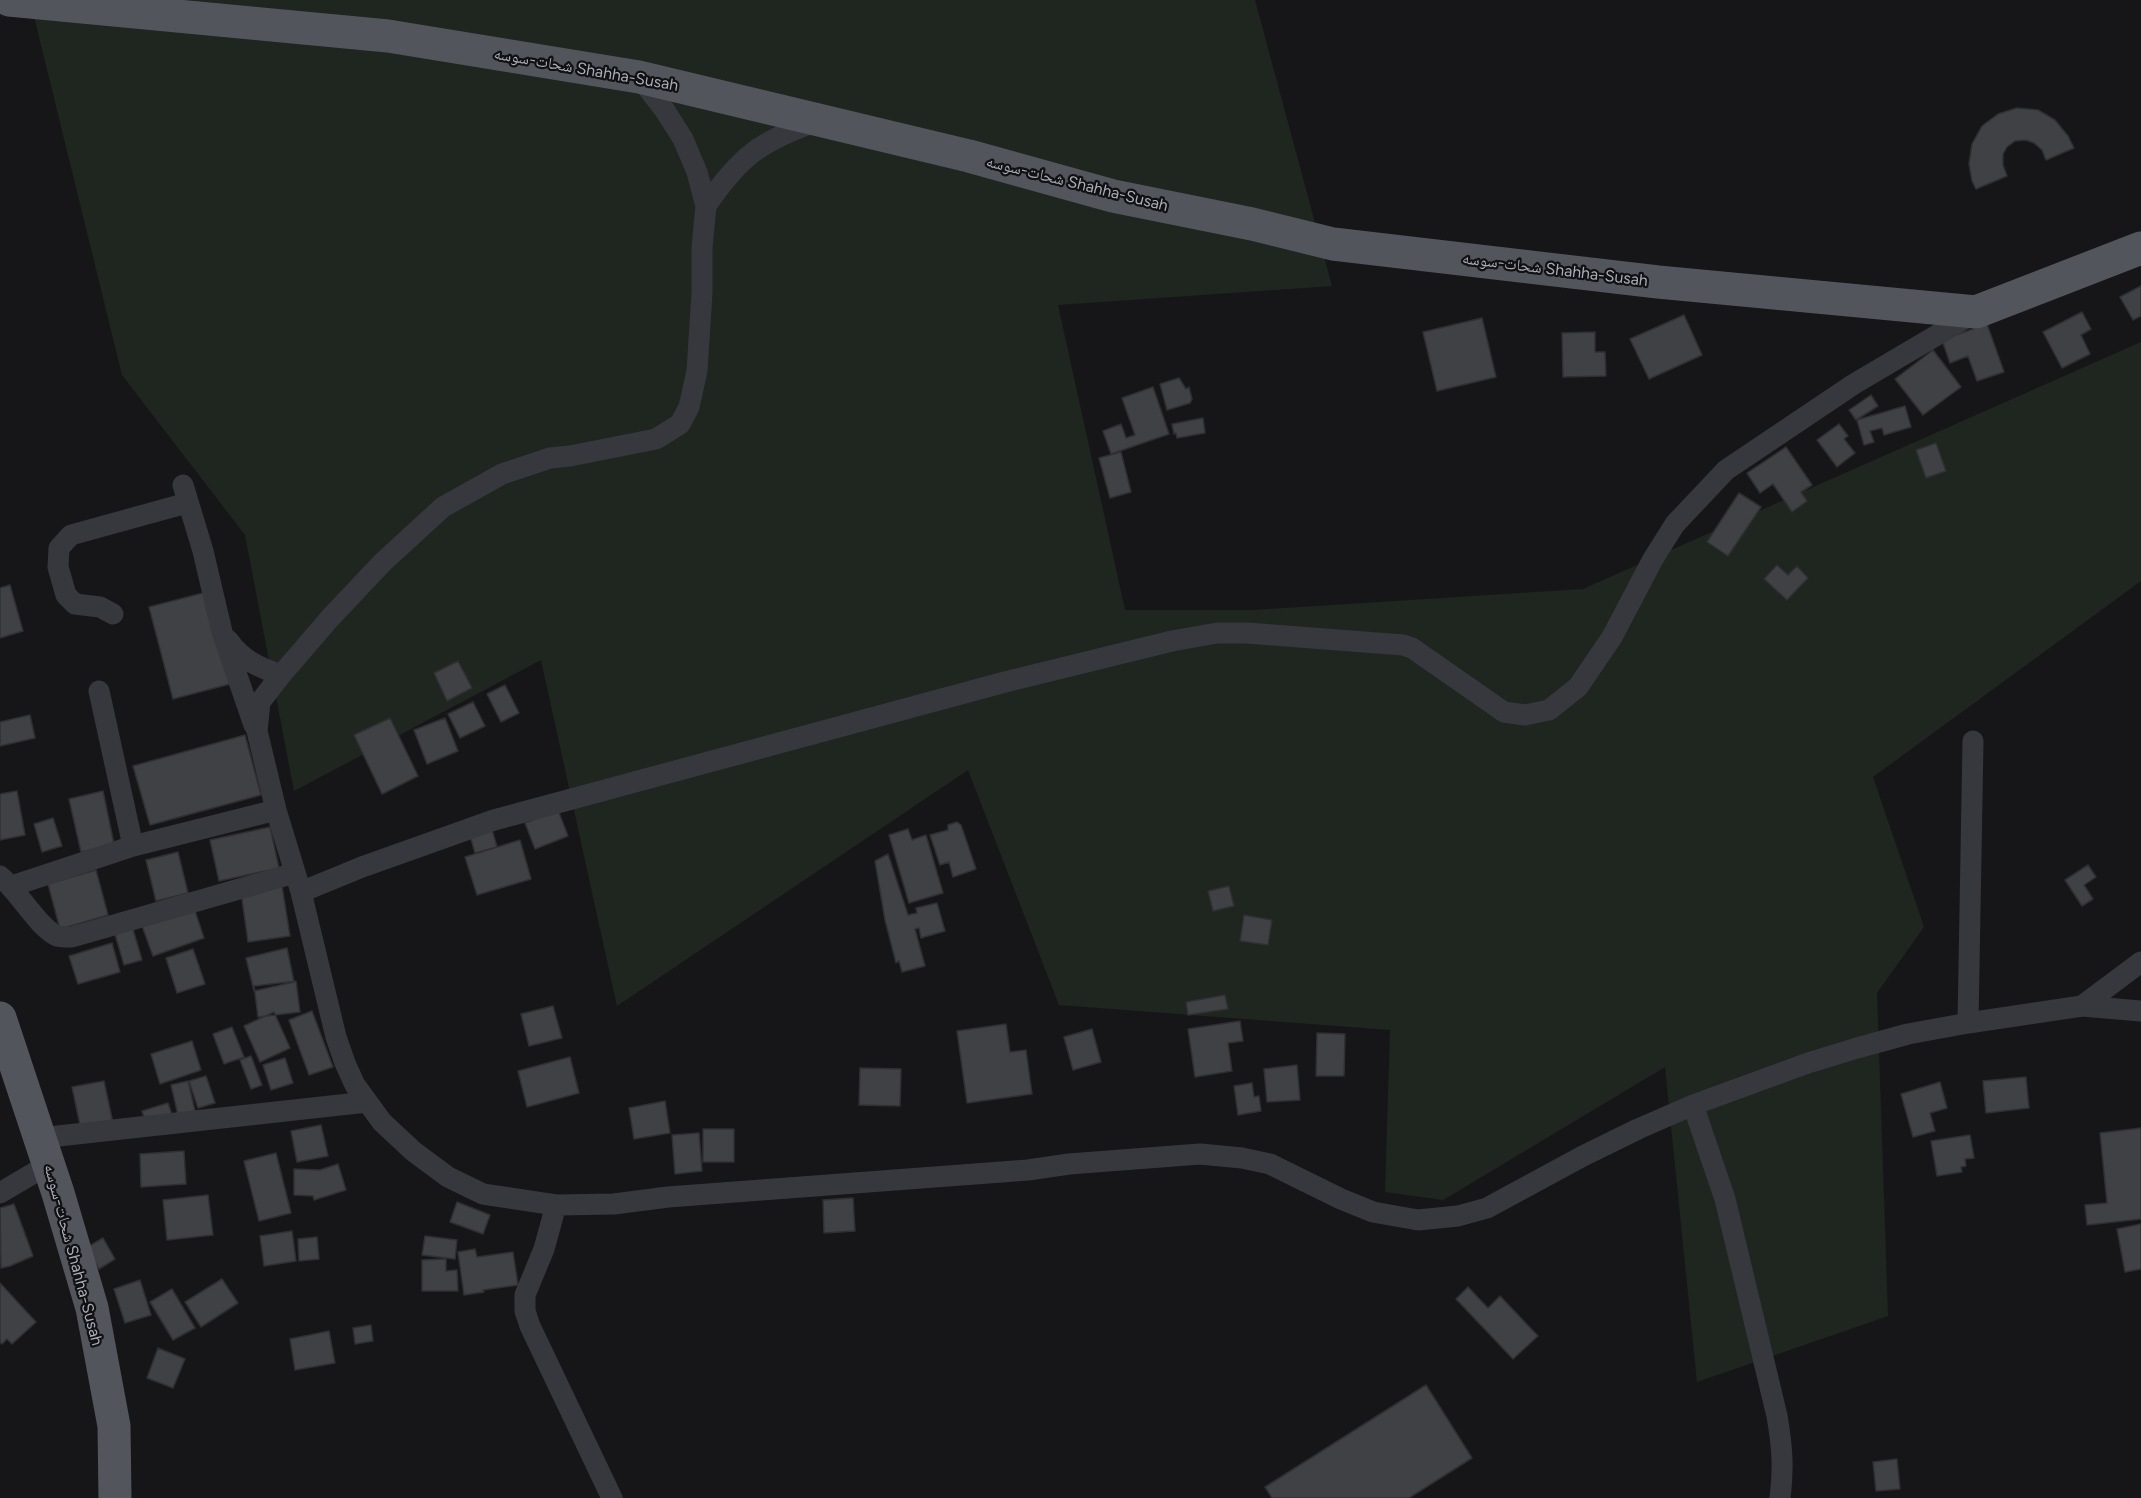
<!DOCTYPE html>
<meta charset="utf-8">
<style>
body{margin:0}
canvas{display:block;background:#161618}
</style>
<canvas width="2141" height="1498"></canvas>
<script>
const ctx = document.querySelector('canvas').getContext('2d');
ctx.lineJoin = 'round';
function fillPath(path, color) {
  ctx.fillStyle = color;
  ctx.fill(path, 'evenodd');
}
function trace(path, color, width, dash) {
  ctx.strokeStyle = color;
  ctx.lineWidth = width;
  ctx.lineCap = dash ? 'butt' : 'round';
  ctx.setLineDash(dash || []);
  ctx.stroke(path);
}
function drawText(font, color, halo, rows, align = 'center') {
  ctx.font = font + ' Figtree,"Noto Naskh Arabic",sans-serif';
  ctx.lineWidth = 4.5;
  ctx.setLineDash([]);
  ctx.textBaseline = 'middle';
  ctx.strokeStyle = halo;
  ctx.fillStyle = color;
  for (const [text, x, y, turn = 0] of rows) {
    ctx.save();
    ctx.translate(x, y);
    ctx.rotate((+turn || 0) * Math.PI / 180);
    ctx.textAlign = isNaN(turn) ? turn : align;
    if (halo) ctx.strokeText(text, 0, 0);
    ctx.fillText(text, 0, 0);
    ctx.restore();
  }
}
const green = new Path2D(`
 M 30,0 L 1255,0 L 1332,286 L 1058,305 L 1125,610 L 1254,610 L 1583,589 L 2141,342 L 2141,581 L 1873,777 L 1924,927 L 1877,993 L 1888,1316 L 1697,1382 L 1665,1067 L 1443,1200 L 1385,1192 L 1390,1030 L 1059,1005 L 968,770 L 617,1006 L 541,660 L 294,791 L 245,535 L 122,375 Z`);
const building = new Path2D(`
 M 2017,108 L 2038,110 L 2055,120 L 2068,136 L 2074,148 L 2046,160 L 2042,150 L 2034,143 L 2026,140 L 2015,141 L 2007,147 L 2003,154 L 2003,165 L 2007,176 L 1976,189 L 1972,181 L 1969,164 L 1972,144 L 1982,126 L 1998,114 Z
 M 2141,286 L 2141,316 L 2133,320 L 2120,297 Z
 M 2082,312 L 2091,329 L 2081,335 L 2090,354 L 2062,368 L 2043,332 Z
 M 1684,315 L 1702,355 L 1649,379 L 1630,339 Z
 M 1482,318 L 1496,377 L 1437,391 L 1423,332 Z
 M 1987,324 L 2004,372 L 1977,381 L 1968,356 L 1950,363 L 1942,340 Z
 M 1595,332 L 1595,352 L 1605,352 L 1606,376 L 1563,377 L 1562,333 Z
 M 1933,350 L 1961,387 L 1923,415 L 1895,379 Z
 M 1179,378 L 1186,389 L 1189,387 L 1192,399 L 1190,403 L 1167,410 L 1160,384 Z
 M 1153,387 L 1169,434 L 1111,454 L 1103,431 L 1121,424 L 1126,438 L 1135,435 L 1122,398 Z
 M 1871,395 L 1878,406 L 1856,420 L 1849,410 Z
 M 1905,406 L 1911,427 L 1884,435 L 1882,428 L 1870,431 L 1874,442 L 1864,445 L 1857,420 Z
 M 1203,418 L 1205,433 L 1177,438 L 1176,433 L 1174,434 L 1172,424 Z
 M 1839,424 L 1848,436 L 1844,439 L 1855,453 L 1837,467 L 1817,440 Z
 M 1936,443 L 1946,471 L 1926,478 L 1916,450 Z
 M 1786,447 L 1812,485 L 1801,492 L 1807,501 L 1792,512 L 1773,484 L 1760,493 L 1747,473 Z
 M 1121,452 L 1131,492 L 1110,498 L 1099,458 Z
 M 1739,493 L 1761,507 L 1728,556 L 1707,542 Z
 M 1777,565 L 1788,575 L 1797,566 L 1808,578 L 1787,600 L 1764,579 Z
 M 10,585 L 23,631 L 0,638 L 0,588 Z
 M 207,592 L 230,684 L 173,699 L 149,607 Z
 M 458,661 L 472,688 L 447,701 L 434,673 Z
 M 505,685 L 519,713 L 501,722 L 487,694 Z
 M 473,702 L 485,726 L 460,738 L 448,714 Z
 M 30,715 L 35,738 L 0,746 L 0,722 Z
 M 390,718 L 418,776 L 382,794 L 354,735 Z
 M 445,718 L 458,751 L 427,764 L 414,730 Z
 M 245,735 L 261,795 L 150,825 L 133,766 Z
 M 17,791 L 25,835 L 0,840 L 0,794 Z
 M 103,791 L 114,844 L 81,852 L 69,799 Z
 M 558,810 L 568,836 L 535,849 L 525,823 Z
 M 53,818 L 62,846 L 42,852 L 34,824 Z
 M 957,822 L 961,825 L 976,869 L 953,877 L 949,862 L 940,865 L 930,835 L 948,830 L 948,825 Z
 M 491,826 L 497,847 L 475,853 L 469,832 Z
 M 270,827 L 279,868 L 219,881 L 210,840 Z
 M 908,829 L 912,840 L 926,835 L 943,893 L 909,903 L 889,835 Z
 M 520,840 L 531,879 L 477,895 L 465,857 Z
 M 178,852 L 188,893 L 156,901 L 146,860 Z
 M 888,854 L 908,915 L 917,913 L 916,908 L 937,903 L 945,931 L 921,938 L 919,928 L 915,929 L 925,966 L 902,972 L 899,961 L 896,963 L 885,920 L 875,861 Z
 M 2088,865 L 2096,877 L 2084,885 L 2093,899 L 2082,906 L 2065,880 Z
 M 96,870 L 108,915 L 60,929 L 48,884 Z
 M 282,886 L 290,936 L 248,942 L 241,892 Z
 M 1229,886 L 1234,906 L 1213,911 L 1208,891 Z
 M 194,908 L 204,938 L 153,956 L 142,926 Z
 M 1244,915 L 1272,920 L 1268,945 L 1240,941 Z
 M 132,926 L 142,960 L 124,965 L 114,931 Z
 M 112,943 L 120,972 L 78,984 L 69,956 Z
 M 287,948 L 294,982 L 254,991 L 246,958 Z
 M 193,949 L 205,984 L 177,993 L 166,958 Z
 M 296,981 L 300,1012 L 258,1017 L 254,986 Z
 M 1225,995 L 1228,1009 L 1188,1015 L 1186,1002 Z
 M 553,1006 L 562,1038 L 529,1046 L 521,1014 Z
 M 312,1011 L 333,1067 L 309,1075 L 289,1020 Z
 M 274,1012 L 290,1048 L 260,1062 L 244,1026 Z
 M 1240,1021 L 1243,1041 L 1228,1043 L 1232,1071 L 1195,1077 L 1188,1029 Z
 M 1006,1024 L 1010,1052 L 1026,1050 L 1032,1094 L 967,1103 L 957,1031 Z
 M 232,1027 L 244,1057 L 224,1064 L 213,1034 Z
 M 1092,1029 L 1101,1062 L 1073,1070 L 1064,1037 Z
 M 1317,1033 L 1345,1034 L 1344,1076 L 1316,1076 Z
 M 192,1041 L 201,1070 L 160,1084 L 151,1054 Z
 M 251,1056 L 262,1085 L 251,1089 L 240,1060 Z
 M 570,1057 L 579,1093 L 527,1107 L 518,1071 Z
 M 285,1058 L 293,1083 L 271,1090 L 263,1065 Z
 M 1297,1065 L 1300,1100 L 1267,1102 L 1264,1069 Z
 M 860,1068 L 901,1069 L 900,1106 L 859,1105 Z
 M 206,1076 L 215,1103 L 198,1108 L 189,1081 Z
 M 2026,1077 L 2029,1108 L 1986,1113 L 1983,1081 Z
 M 104,1081 L 114,1128 L 82,1135 L 72,1087 Z
 M 188,1081 L 195,1111 L 178,1115 L 171,1085 Z
 M 1940,1082 L 1947,1108 L 1930,1113 L 1935,1131 L 1913,1137 L 1901,1094 Z
 M 1252,1083 L 1254,1097 L 1259,1096 L 1261,1111 L 1238,1115 L 1234,1086 Z
 M 665,1101 L 670,1133 L 634,1139 L 629,1108 Z
 M 168,1103 L 172,1115 L 146,1124 L 142,1111 Z
 M 321,1125 L 328,1156 L 297,1162 L 291,1131 Z
 M 2141,1128 L 2141,1219 L 2087,1225 L 2085,1205 L 2107,1203 L 2100,1133 Z
 M 703,1129 L 734,1129 L 734,1162 L 703,1162 Z
 M 699,1133 L 702,1171 L 675,1174 L 672,1135 Z
 M 1970,1135 L 1974,1158 L 1965,1159 L 1966,1166 L 1961,1167 L 1962,1172 L 1937,1176 L 1931,1141 Z
 M 184,1151 L 186,1184 L 141,1187 L 140,1154 Z
 M 276,1153 L 291,1213 L 259,1221 L 244,1161 Z
 M 338,1164 L 346,1190 L 314,1200 L 313,1196 L 294,1195 L 294,1169 L 320,1170 Z
 M 208,1195 L 213,1235 L 167,1240 L 163,1200 Z
 M 853,1198 L 855,1231 L 824,1233 L 823,1200 Z
 M 457,1202 L 490,1215 L 483,1234 L 450,1222 Z
 M 14,1204 L 33,1256 L 10,1266 L 1,1268 L 0,1208 Z
 M 2141,1224 L 2141,1269 L 2125,1272 L 2117,1229 Z
 M 292,1231 L 296,1261 L 264,1266 L 260,1236 Z
 M 425,1236 L 457,1240 L 455,1259 L 422,1255 Z
 M 317,1237 L 319,1259 L 299,1261 L 298,1239 Z
 M 103,1238 L 115,1259 L 99,1269 L 86,1248 Z
 M 475,1249 L 477,1257 L 513,1252 L 518,1285 L 483,1290 L 484,1292 L 464,1295 L 458,1252 Z
 M 446,1259 L 446,1271 L 457,1270 L 458,1291 L 422,1291 L 422,1260 Z
 M 222,1279 L 238,1303 L 201,1327 L 185,1302 Z
 M 140,1280 L 151,1315 L 125,1323 L 114,1289 Z
 M 0,1283 L 36,1322 L 12,1344 L 7,1339 L 2,1344 L 0,1342 Z
 M 1468,1287 L 1488,1308 L 1500,1296 L 1538,1336 L 1513,1359 L 1456,1299 Z
 M 172,1289 L 195,1328 L 173,1340 L 150,1302 Z
 M 371,1325 L 373,1341 L 355,1344 L 353,1328 Z
 M 329,1331 L 335,1363 L 295,1370 L 290,1339 Z
 M 158,1348 L 185,1359 L 173,1388 L 147,1378 Z
 M 1426,1385 L 1472,1458 L 1409,1498 L 1272,1498 L 1265,1487 Z
 M 1897,1459 L 1900,1489 L 1876,1491 L 1873,1462 Z`);
const minor = new Path2D(`
 M 639,77 L 664,109 L 683,139 L 697,172 L 706,206 L 702,247 L 702,293 L 697,371 L 689,407 L 680,424 L 656,439 L 570,456 L 550,458 L 502,474 L 443,507 L 383,562 L 331,617 L 281,675 L 260,702 L 257,731 L 276,810 L 301,892 L 336,1037 L 345,1063 L 355,1085 L 382,1122 L 413,1151 L 448,1177 L 483,1194 L 556,1205 L 614,1204 L 668,1197 L 1028,1170 L 1069,1164 L 1200,1154 L 1242,1158 L 1270,1164 L 1341,1199 L 1373,1212 L 1418,1220 L 1458,1216 L 1487,1208 L 1583,1156 L 1638,1129 L 1693,1105 L 1808,1063 L 1857,1048 L 1908,1034 L 1968,1023 L 2082,1006 L 2141,1011
 M 706,206 C 740,156 761,141 817,121
 M 183,485 L 203,551 L 222,632 L 254,725
 M 113,614 L 100,607 L 75,604 L 66,595 L 58,567 L 59,548 L 71,535 L 187,503
 M 228,640 C 242,660 258,667 281,675
 M 99,691 L 133,846
 M 0,876 C 18,891 38,927 57,936 C 61,937 67,937 72,937 L 295,873
 M 12,886 L 133,846 L 276,810
 M 301,892 L 362,867 L 494,820 L 1005,682 L 1172,641 L 1217,633 L 1247,633 L 1403,645 L 1412,648 L 1504,712 L 1525,715 L 1549,710 L 1578,687 L 1612,637 L 1653,559 L 1675,524 L 1726,470 L 1854,384 L 1976,312
 M 2082,1006 L 2141,962
 M 1968,1023 L 1973,741
 M 1693,1105 L 1725,1199 L 1777,1416 C 1782,1445 1784,1468 1780,1498
 M 40,1138 L 367,1102
 M 0,1193 L 49,1164
 M 556,1205 L 544,1249 L 525,1295 L 525,1311 L 530,1326 L 612,1498`);
const primary = new Path2D(`
 M 9,0 L 388,36 L 639,77 L 969,156 L 1113,196 L 1252,224 L 1333,244 L 1658,282 L 1976,312 L 2141,248
 M 0,1018 L 58,1193 L 92,1308 L 114,1426 L 115,1498`);
const streetNames = [
 ["شحات-سوسه Shahha-Susah",586,70,10],
 ["شحات-سوسه Shahha-Susah",1077,184,14],
 ["شحات-سوسه Shahha-Susah",1555,270,7],
 ["شحات-سوسه Shahha-Susah",73,1255,75]
];
fillPath(green, '#1e261f');
fillPath(building, '#404145');
trace(building, '#303034', 1.5);
trace(minor, '#37383d', 21);
trace(primary, '#53555c', 33);
drawText('16px', '#a8adb8', '#111113', streetNames);
</script>
